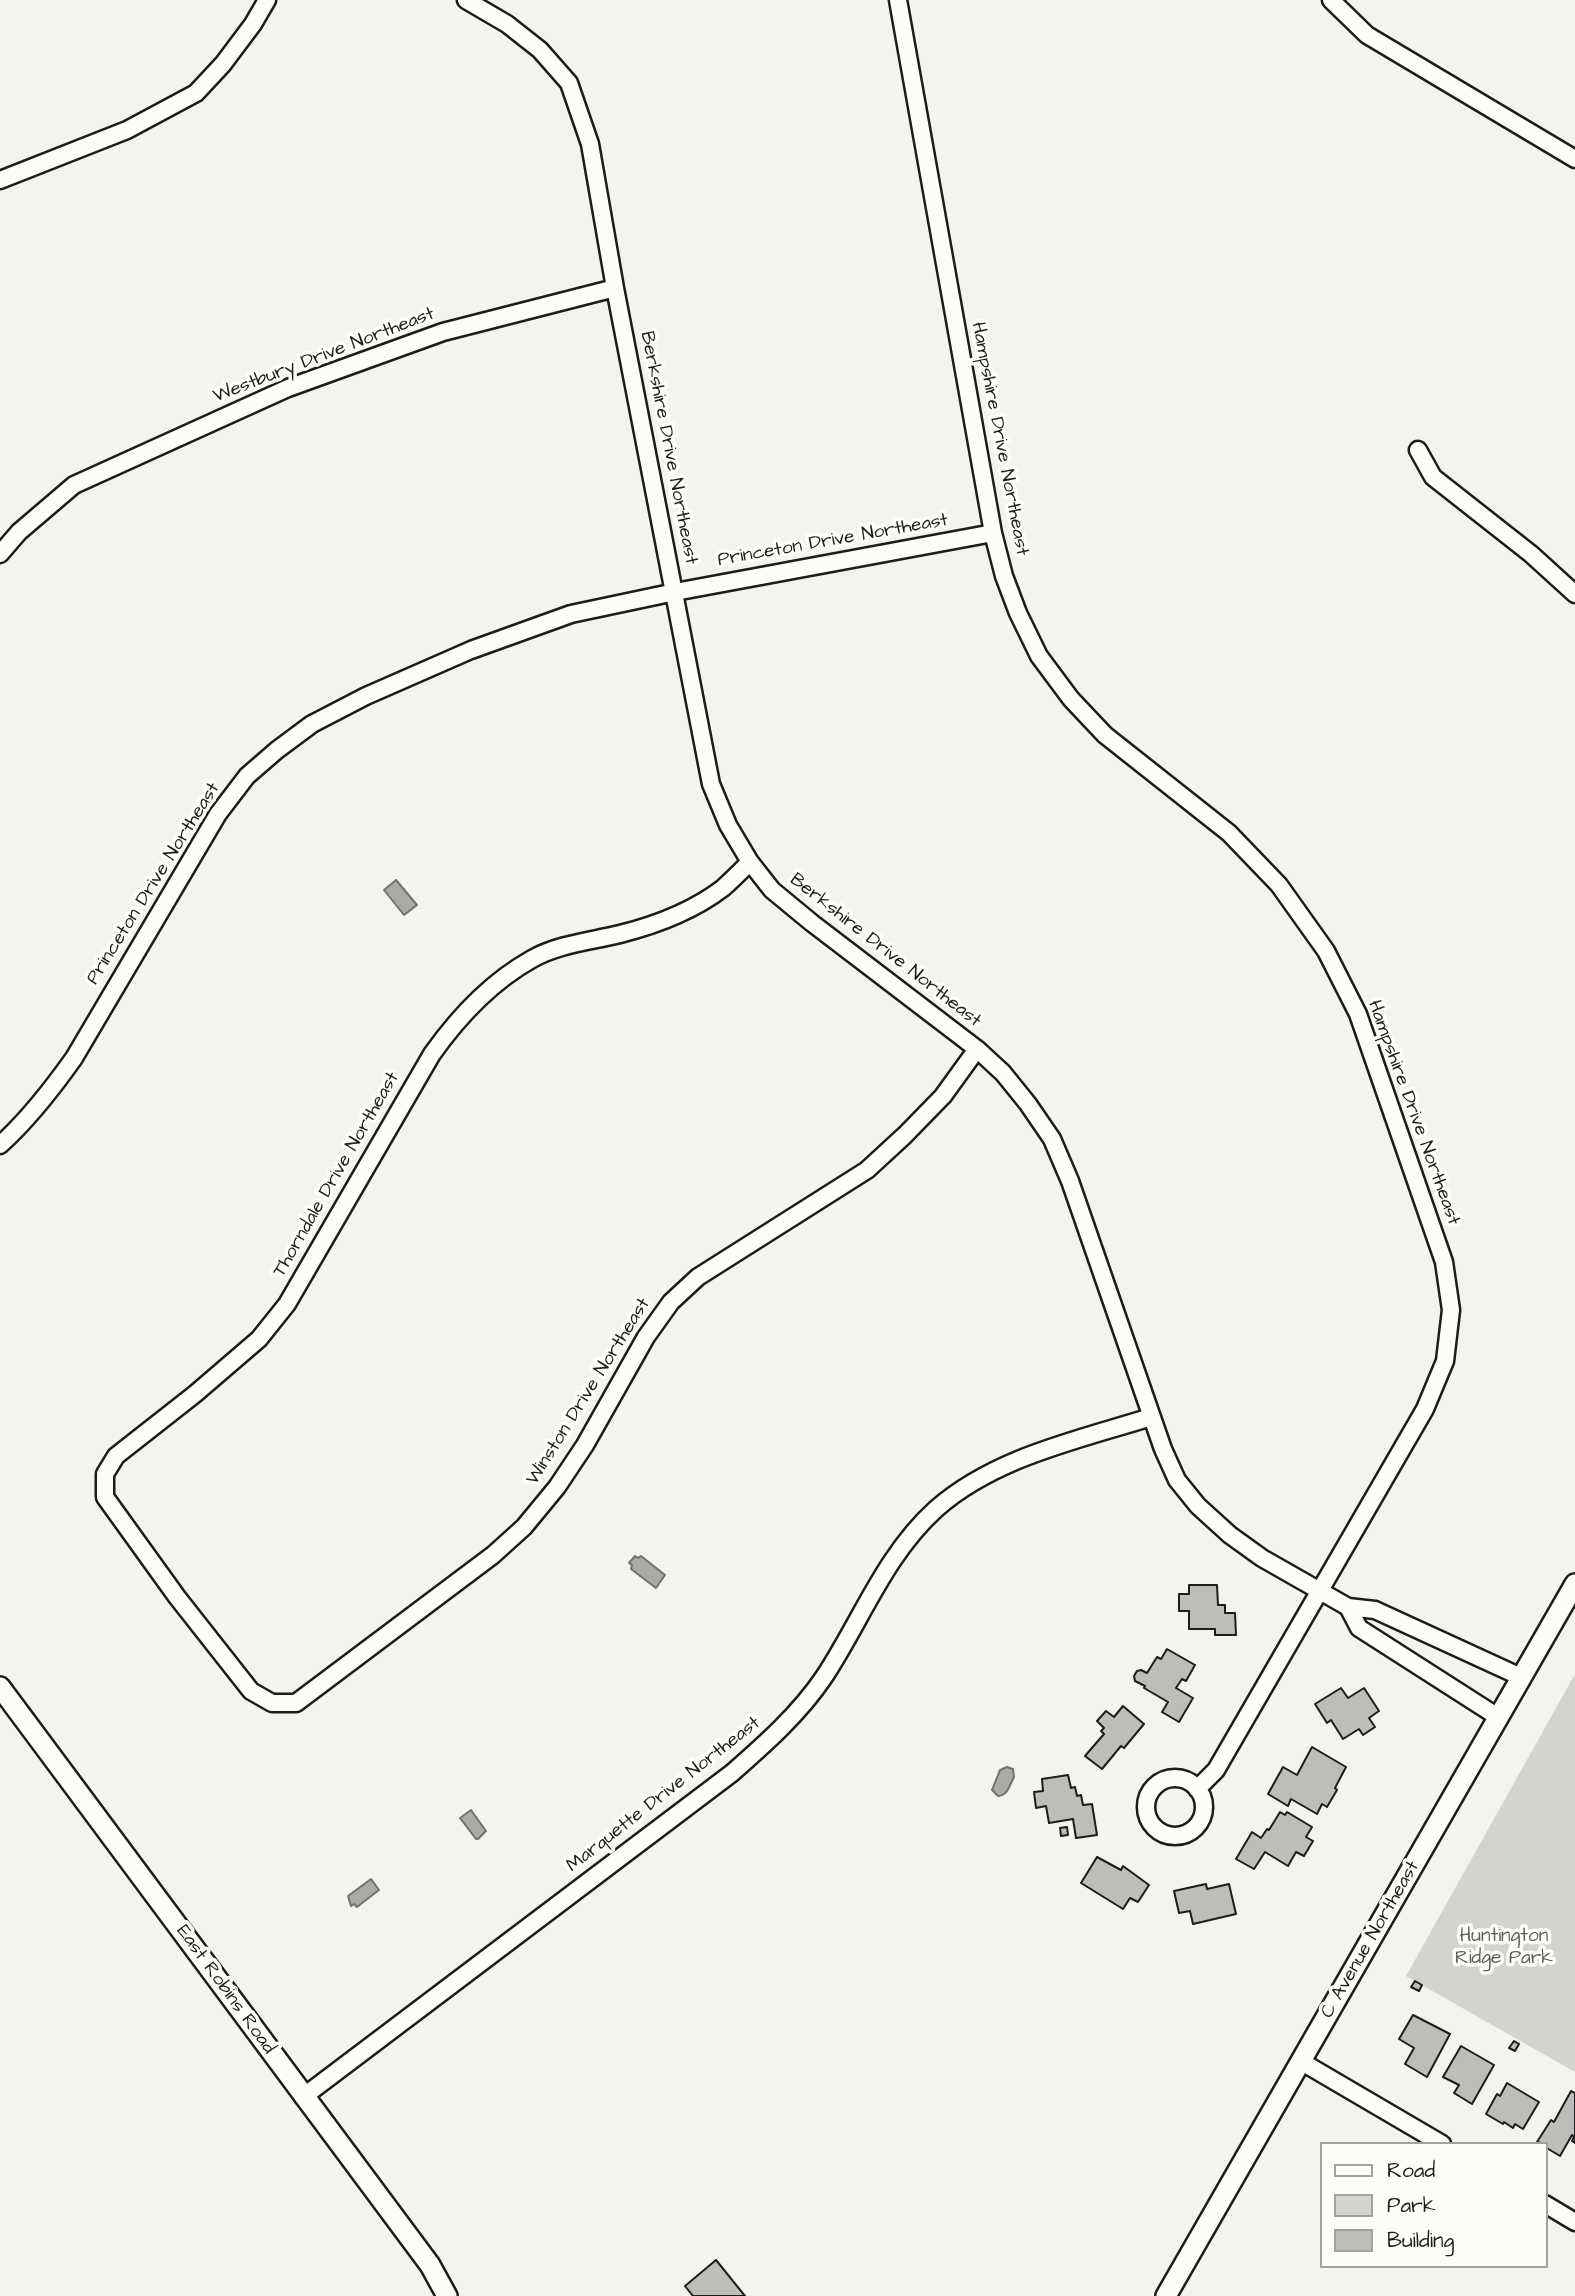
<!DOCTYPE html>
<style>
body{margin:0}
#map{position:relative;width:1575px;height:2296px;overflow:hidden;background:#f4f3ee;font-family:"Architects Daughter",sans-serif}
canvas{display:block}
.legend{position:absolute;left:1320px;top:2142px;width:228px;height:126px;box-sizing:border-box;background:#fdfcf7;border:2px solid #a3a29f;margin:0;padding:9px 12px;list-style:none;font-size:21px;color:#1c1c1c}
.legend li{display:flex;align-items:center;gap:14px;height:35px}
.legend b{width:35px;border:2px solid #a3a29f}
</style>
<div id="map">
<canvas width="1575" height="2296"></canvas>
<ul class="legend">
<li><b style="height:9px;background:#fdfcf7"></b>Road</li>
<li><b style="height:19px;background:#d4d3cf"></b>Park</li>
<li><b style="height:19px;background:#bebdba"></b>Building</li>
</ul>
</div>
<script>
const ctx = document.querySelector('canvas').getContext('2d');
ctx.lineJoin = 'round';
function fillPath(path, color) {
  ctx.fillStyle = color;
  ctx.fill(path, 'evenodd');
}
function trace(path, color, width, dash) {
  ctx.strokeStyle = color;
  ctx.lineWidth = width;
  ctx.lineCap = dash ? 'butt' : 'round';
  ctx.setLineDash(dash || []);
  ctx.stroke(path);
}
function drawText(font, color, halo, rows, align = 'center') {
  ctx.font = font + ' "Architects Daughter",sans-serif';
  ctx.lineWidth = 7;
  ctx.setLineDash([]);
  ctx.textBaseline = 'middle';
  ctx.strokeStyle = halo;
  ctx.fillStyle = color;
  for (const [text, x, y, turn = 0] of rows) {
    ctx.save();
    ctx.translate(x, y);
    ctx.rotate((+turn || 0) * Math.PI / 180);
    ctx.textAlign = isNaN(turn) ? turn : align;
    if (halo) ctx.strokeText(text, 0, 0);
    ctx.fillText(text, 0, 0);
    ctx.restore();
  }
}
const green = new Path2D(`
 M 1575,1674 L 1575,2072 L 1406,1976 Z`);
const water = new Path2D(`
 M 396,880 L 417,905 L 404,915 L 384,890 Z
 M 635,1556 L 638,1558 L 641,1556 L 665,1575 L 656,1588 L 631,1569 L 632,1565 L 629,1563 Z
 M 1007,1767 L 1013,1769 L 1014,1777 C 1010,1784 1008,1796 998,1796 L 992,1790 L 1000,1770 Z
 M 471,1810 L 486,1831 L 478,1839 L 476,1839 L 460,1818 Z
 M 371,1879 L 379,1890 L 357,1907 L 354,1904 L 351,1906 L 348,1896 Z`);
const building = new Path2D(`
 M 1189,1585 L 1217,1585 L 1218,1605 L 1225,1605 L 1225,1613 L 1235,1613 L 1236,1635 L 1215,1635 L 1215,1629 L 1189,1629 L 1189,1611 L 1179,1611 L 1179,1594 L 1189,1594 Z
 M 1167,1649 L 1195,1665 L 1186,1681 L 1182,1679 L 1176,1688 L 1193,1698 L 1179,1722 L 1162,1712 L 1168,1702 L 1144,1688 L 1145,1686 L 1135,1681 L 1134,1676 L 1137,1671 L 1141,1670 L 1147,1673 L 1157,1657 L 1161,1659 Z
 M 1341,1688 L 1348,1698 L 1364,1688 L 1379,1711 L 1369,1718 L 1375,1727 L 1363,1735 L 1359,1729 L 1343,1739 L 1331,1720 L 1327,1723 L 1315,1704 Z
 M 1123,1706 L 1144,1724 L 1124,1748 L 1121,1746 L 1102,1769 L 1085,1756 L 1104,1734 L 1101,1731 L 1104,1728 L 1097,1721 L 1106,1711 L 1114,1717 Z
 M 1312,1747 L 1346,1767 L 1335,1788 L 1337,1790 L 1327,1807 L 1322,1804 L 1317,1814 L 1291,1799 L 1288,1806 L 1268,1794 L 1283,1767 L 1297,1775 Z
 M 1068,1775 L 1071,1788 L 1075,1787 L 1077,1796 L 1081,1795 L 1083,1805 L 1092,1804 L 1097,1835 L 1076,1838 L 1073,1819 L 1049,1823 L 1046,1806 L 1036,1808 L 1034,1792 L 1043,1791 L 1042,1779 Z
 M 1280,1812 L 1285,1815 L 1287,1812 L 1312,1827 L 1306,1837 L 1313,1841 L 1304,1856 L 1296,1852 L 1288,1866 L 1265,1852 L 1254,1869 L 1236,1859 L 1252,1832 L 1261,1838 L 1267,1829 L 1269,1830 Z
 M 1067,1827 L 1068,1835 L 1061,1836 L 1060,1828 Z
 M 1097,1857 L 1121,1870 L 1123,1866 L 1149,1885 L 1138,1902 L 1130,1898 L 1123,1909 L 1081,1883 Z
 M 1206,1884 L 1207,1889 L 1229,1884 L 1236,1914 L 1193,1924 L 1190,1911 L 1179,1913 L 1174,1891 Z
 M 1415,1981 L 1422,1985 L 1419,1991 L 1411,1987 Z
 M 1413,2015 L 1450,2034 L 1427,2077 L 1405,2064 L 1414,2048 L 1399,2039 Z
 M 1514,2041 L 1519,2044 L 1515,2051 L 1509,2048 Z
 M 1461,2046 L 1494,2065 L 1472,2104 L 1454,2093 L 1459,2085 L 1443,2077 Z
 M 1507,2083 L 1539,2102 L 1523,2129 L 1515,2124 L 1513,2128 L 1504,2122 L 1503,2124 L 1486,2114 L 1497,2094 L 1500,2096 Z
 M 1571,2091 L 1575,2093 L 1575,2143 L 1572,2141 L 1574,2137 L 1572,2135 L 1560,2156 L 1545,2147 L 1545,2144 L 1537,2142 L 1551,2120 L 1554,2122 Z
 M 716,2260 L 745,2296 L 693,2296 L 685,2286 Z`);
const minor = new Path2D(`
 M 466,0 L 507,24 L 540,50 L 569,83 L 590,144 L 615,288 L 711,784 L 728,825 L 750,862 L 772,890 L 812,923 L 977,1049 L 1003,1073 L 1028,1104 L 1052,1139 L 1070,1181 L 1163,1449 L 1177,1480 L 1198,1506 L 1230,1535 L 1262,1558 L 1348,1607 L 1375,1610 L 1521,1677
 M 898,0 L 993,533 L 1004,576 L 1018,613 L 1039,656 L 1071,699 L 1105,735 L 1229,833 L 1279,885 L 1326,951 L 1358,1014 L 1444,1262 L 1451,1310 L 1445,1361 L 1425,1409 L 1216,1770 L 1197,1789
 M 1331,0 L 1367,35 L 1575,159
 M 0,180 L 127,130 L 196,93 L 223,64 L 253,24 L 267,0
 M 1418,450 L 1433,477 L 1531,554 L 1575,594
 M 0,554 L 19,532 L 74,485 L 288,388 L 443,332 L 615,288
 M 750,862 C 741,871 732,880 723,888 C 693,911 656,925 620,934 C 592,941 558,944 532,959 C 491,982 459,1016 432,1054 L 287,1304 L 259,1339 L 195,1394 L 116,1456 L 105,1474 L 105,1497 L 177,1597 L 251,1691 L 272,1703 L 296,1703 L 493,1555 L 524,1527 L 557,1487 L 585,1445 L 646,1337 L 671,1302 L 698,1277 L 867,1170 L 905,1135 L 943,1096 L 977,1049
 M 0,1145 C 29,1119 52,1089 74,1058 L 218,814 L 247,776 L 277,750 L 312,724 L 366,696 L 471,650 L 571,614 L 675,592 L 993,533
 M 1348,1607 L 1359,1628 L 1498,1717
 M1146 1807a29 29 0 1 1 58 0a29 29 0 1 1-58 0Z
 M 1302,2062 L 1442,2144
 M 303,2097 L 732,1773 C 765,1744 799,1714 824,1677 C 861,1621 885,1555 936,1509 C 995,1457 1078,1440 1151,1417
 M 1545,2204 L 1575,2222`);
const tertiary = new Path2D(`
 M 0,1687 L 430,2265 L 447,2296
 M 1166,2296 L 1575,1584`);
const streetNames = [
 ["Westbury Drive Northeast",324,356,-21],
 ["Hampshire Drive Northeast",999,439,79],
 ["Berkshire Drive Northeast",668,448,79],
 ["Princeton Drive Northeast",833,541,-10],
 ["Princeton Drive Northeast",154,884,-58],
 ["Berkshire Drive Northeast",885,951,38],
 ["Hampshire Drive Northeast",1413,1113,70],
 ["Thorndale Drive Northeast",337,1175,-60],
 ["Winston Drive Northeast",589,1392,-58],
 ["Marquette Drive Northeast",664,1795,-38],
 ["C Avenue Northeast",1371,1940,-60],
 ["East Robins Road",225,1990,54]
];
const parkNames = [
 ["Huntington",1504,1937],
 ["Ridge Park",1504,1959]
];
fillPath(green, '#d4d3cf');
fillPath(water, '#abaaa6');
trace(water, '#72716f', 2);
fillPath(building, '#bebdba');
trace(building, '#1c1c1c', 2);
trace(minor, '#1c1c1c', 21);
trace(tertiary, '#1c1c1c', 24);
trace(minor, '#fdfcf7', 16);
trace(tertiary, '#fdfcf7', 19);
drawText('19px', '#1c1c1c', '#fdfcf7', streetNames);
drawText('19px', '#5c5c5b', '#fdfcf7', parkNames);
</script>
